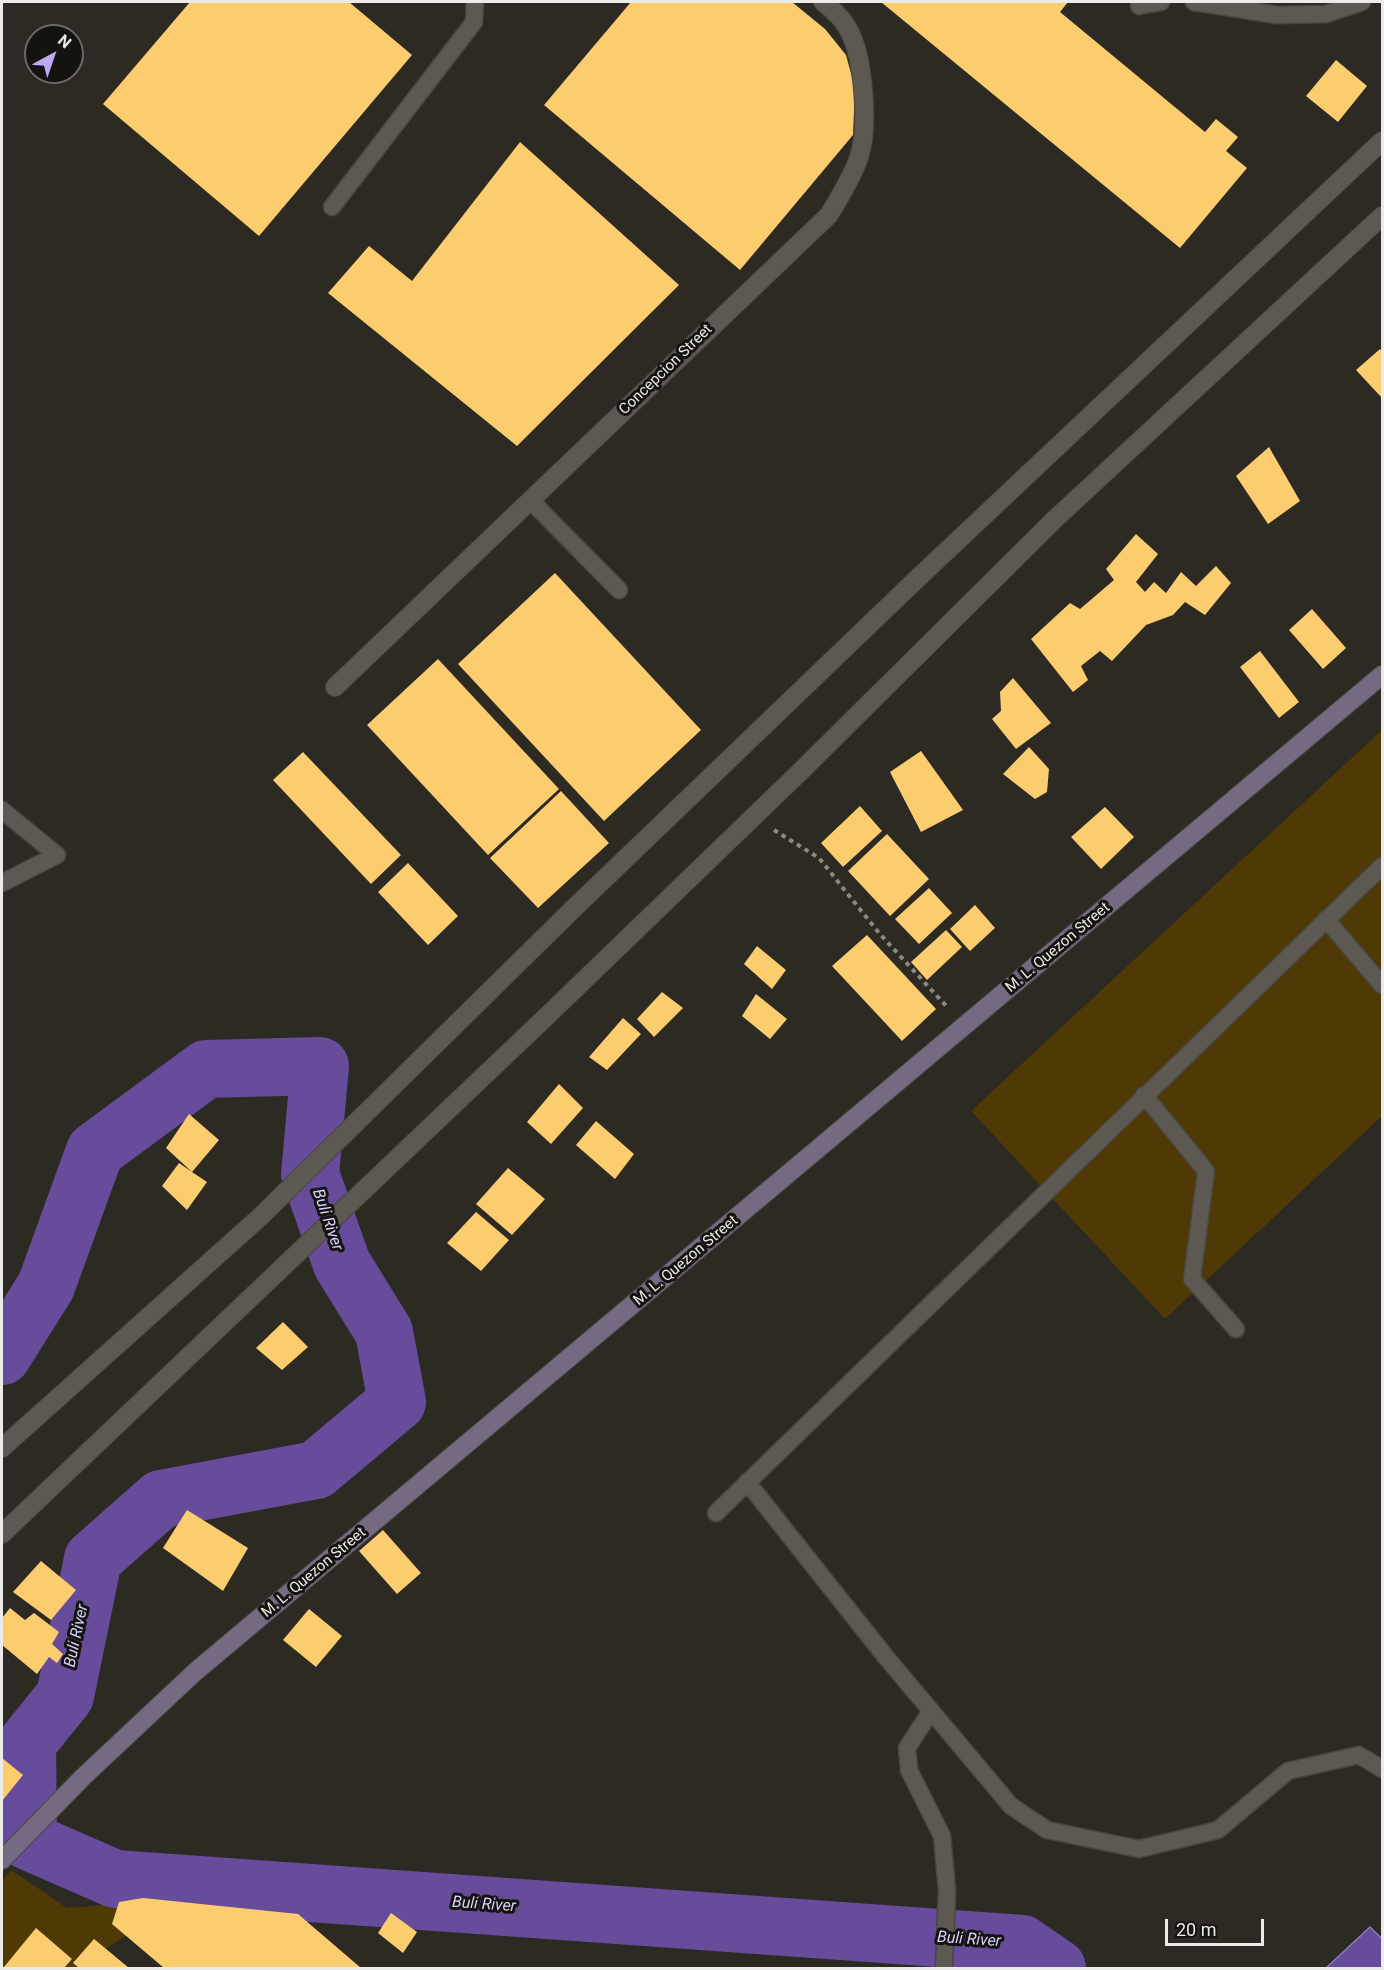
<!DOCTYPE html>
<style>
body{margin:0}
#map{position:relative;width:1384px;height:1970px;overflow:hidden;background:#2d2a24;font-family:Roboto,sans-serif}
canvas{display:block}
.frame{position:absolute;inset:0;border:3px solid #edebe7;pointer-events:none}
.north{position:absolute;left:24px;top:24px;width:60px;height:60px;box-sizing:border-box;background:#141310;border:2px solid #6b6966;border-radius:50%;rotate:40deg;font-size:16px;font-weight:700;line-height:24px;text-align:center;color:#edebe7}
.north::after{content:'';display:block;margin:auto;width:21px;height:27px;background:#bfa9f4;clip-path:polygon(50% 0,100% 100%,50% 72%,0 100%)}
.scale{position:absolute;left:1165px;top:1919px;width:99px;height:27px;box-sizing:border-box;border:3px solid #edebe7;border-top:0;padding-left:8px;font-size:18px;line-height:21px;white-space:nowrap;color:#edebe7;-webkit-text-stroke:4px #141310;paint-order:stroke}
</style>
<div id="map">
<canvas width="1384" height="1970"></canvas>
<div class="frame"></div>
<div class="north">N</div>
<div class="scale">20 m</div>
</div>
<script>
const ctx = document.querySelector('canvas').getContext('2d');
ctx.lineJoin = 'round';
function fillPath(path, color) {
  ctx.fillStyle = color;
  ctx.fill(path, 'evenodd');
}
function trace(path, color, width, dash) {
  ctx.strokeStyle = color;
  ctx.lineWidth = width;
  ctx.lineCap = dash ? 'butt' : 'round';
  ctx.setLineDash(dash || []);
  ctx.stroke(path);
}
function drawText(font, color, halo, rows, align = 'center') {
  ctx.font = font + ' Roboto,sans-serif';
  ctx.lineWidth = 6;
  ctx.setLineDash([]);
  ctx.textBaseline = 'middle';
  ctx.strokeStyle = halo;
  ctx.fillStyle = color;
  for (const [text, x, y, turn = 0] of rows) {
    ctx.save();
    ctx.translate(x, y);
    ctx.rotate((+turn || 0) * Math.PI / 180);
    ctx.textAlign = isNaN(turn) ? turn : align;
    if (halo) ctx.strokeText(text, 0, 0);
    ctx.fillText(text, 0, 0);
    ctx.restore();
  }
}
const green = new Path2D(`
 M 1382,730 L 1382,1116 L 1165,1319 L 971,1111 Z
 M 11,1870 L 67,1908 L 186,1899 L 74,1968 L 2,1968 L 2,1881 Z`);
const water = new Path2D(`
 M 1370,1927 L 1382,1939 L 1382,1968 L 1326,1968 Z`);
const river = new Path2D(`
 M 2,1356 L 46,1286 L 95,1151 L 206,1069 L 320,1066 L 310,1174 L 342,1264 L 384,1332 L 397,1402 L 316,1470 L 161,1499 L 93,1559 L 65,1696 L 27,1743 L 28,1841 L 115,1879 L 1022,1944 L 1057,1968`);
const building = new Path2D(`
 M 190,2 L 349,2 L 412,55 L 259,236 L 103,104 Z
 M 631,2 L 792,2 L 825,29 L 846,55 L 855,88 L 853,135 L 740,270 L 544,105 Z
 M 881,2 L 1068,2 L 1060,12 L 1205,132 L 1216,119 L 1238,137 L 1226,151 L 1247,168 L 1180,248 Z
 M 1336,60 L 1367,86 L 1338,122 L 1306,96 Z
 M 520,142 L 679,285 L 517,446 L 328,293 L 369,246 L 412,281 Z
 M 1380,349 L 1382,352 L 1382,398 L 1356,370 Z
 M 1269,447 L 1300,501 L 1268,524 L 1236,476 Z
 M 1136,534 L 1158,554 L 1136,582 L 1145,592 L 1154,582 L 1166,593 L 1181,572 L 1196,586 L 1216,566 L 1231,583 L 1205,615 L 1185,602 L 1173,615 L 1146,625 L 1112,661 L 1100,651 L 1081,666 L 1088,680 L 1073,692 L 1031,639 L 1070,603 L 1080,609 L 1114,580 L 1106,569 Z
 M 555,573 L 701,730 L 604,821 L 458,664 Z
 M 1312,609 L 1346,648 L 1323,669 L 1289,630 Z
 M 1260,651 L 1299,702 L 1279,718 L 1240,667 Z
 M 438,659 L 559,789 L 488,855 L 367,725 Z
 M 1013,678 L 1051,723 L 1016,749 L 992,719 L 1001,711 L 1000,692 Z
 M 1029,747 L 1049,769 L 1047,792 L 1035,799 L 1003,774 Z
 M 921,751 L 963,810 L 921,832 L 890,772 Z
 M 303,752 L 401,855 L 371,884 L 273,780 Z
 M 561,791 L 609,843 L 538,908 L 490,858 Z
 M 860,806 L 882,831 L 843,867 L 821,843 Z
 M 1105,807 L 1134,837 L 1101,869 L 1071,837 Z
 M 887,834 L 929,879 L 890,916 L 848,871 Z
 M 408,863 L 458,916 L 428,945 L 378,892 Z
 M 929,888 L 952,913 L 919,944 L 895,919 Z
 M 975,905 L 995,928 L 970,951 L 950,929 Z
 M 946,930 L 962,947 L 927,980 L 911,962 Z
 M 867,935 L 936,1009 L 902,1041 L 832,966 Z
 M 757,946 L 786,970 L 772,989 L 744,964 Z
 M 662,992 L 683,1008 L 654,1037 L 637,1019 Z
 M 756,994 L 787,1019 L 770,1039 L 742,1016 Z
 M 623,1018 L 641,1034 L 607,1070 L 589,1057 Z
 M 559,1084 L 583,1108 L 551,1144 L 527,1122 Z
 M 189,1114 L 219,1140 L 192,1172 L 207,1182 L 187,1210 L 162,1186 L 179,1163 L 192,1172 L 166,1148 Z
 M 596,1121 L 634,1154 L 615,1179 L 576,1145 Z
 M 508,1168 L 545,1199 L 512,1235 L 476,1204 Z
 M 476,1212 L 509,1240 L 481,1271 L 447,1243 Z
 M 283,1322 L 308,1347 L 282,1370 L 256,1348 Z
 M 187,1510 L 248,1548 L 223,1591 L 163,1548 Z
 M 383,1530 L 421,1573 L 397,1594 L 359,1551 Z
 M 41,1561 L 76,1590 L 51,1620 L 13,1592 Z
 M 10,1608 L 25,1620 L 34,1613 L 59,1632 L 52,1644 L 63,1654 L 57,1663 L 49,1657 L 37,1674 L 2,1645 L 2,1618 Z
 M 309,1609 L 342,1636 L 316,1667 L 283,1640 Z
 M 2,1758 L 23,1775 L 2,1801 Z
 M 143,1898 L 298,1914 L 361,1968 L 164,1968 L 112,1924 L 119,1902 Z
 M 391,1913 L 417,1932 L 403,1953 L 378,1933 Z
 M 36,1928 L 72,1959 L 64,1968 L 6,1968 L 4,1967 Z
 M 94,1939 L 129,1968 L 79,1968 L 73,1963 Z`);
const path = new Path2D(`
 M 774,830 L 819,858 L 879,933 L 948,1008`);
const lane = new Path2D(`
 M 1194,2 L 1277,15 L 1326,14 L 1362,2
 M 1139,6 L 1161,2
 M 332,207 L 474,22 L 475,2
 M 530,500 L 619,590
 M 2,810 L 57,855 L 2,883
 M 1326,919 L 1382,985
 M 1144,1095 L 1206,1171 L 1192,1279 L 1236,1329
 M 747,1482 L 885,1656 L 1011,1806 L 1047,1830 L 1139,1849 L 1218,1830 L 1288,1771 L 1359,1755 L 1382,1769
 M 716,1513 L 1382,866
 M 931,1711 L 907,1748 L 909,1770 L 942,1836 L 947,1890 L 944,1968`);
const street = new Path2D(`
 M 335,687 L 829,215 C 840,196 852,178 859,157 C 869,128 864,56 848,29 C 843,19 832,9 823,2
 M 2,1448 L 260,1217 L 572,910 L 920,576 L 1382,141
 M 2,1534 L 548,1015 L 803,769 L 1055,519 L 1382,216`);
const secondary = new Path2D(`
 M 2,1860 L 83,1777 L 195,1672 L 1382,675`);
const streetNames = [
 ["Concepcion Street",666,370,-44],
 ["M. L. Quezon Street",1058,948,-40],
 ["M. L. Quezon Street",686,1261,-40],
 ["M. L. Quezon Street",314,1573,-40]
];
const waterNames = [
 ["Buli River",327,1220,71],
 ["Buli River",77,1636,-78],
 ["Buli River",484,1905,4],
 ["Buli River",969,1940,4]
];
fillPath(green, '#4f3904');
fillPath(water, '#674c9b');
trace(water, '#8f7cb2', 1.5);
trace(river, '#674c9b', 58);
fillPath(building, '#fccd6f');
trace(lane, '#494641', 19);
trace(street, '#494641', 20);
trace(secondary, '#494641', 20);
trace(path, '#8b8984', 4, [4.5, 4.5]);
trace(lane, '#5d5952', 16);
trace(street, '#5d5952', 18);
trace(secondary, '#756a82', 18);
drawText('15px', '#edebe7', '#141310', streetNames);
drawText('italic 16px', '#dbd0fc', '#141310', waterNames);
</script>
